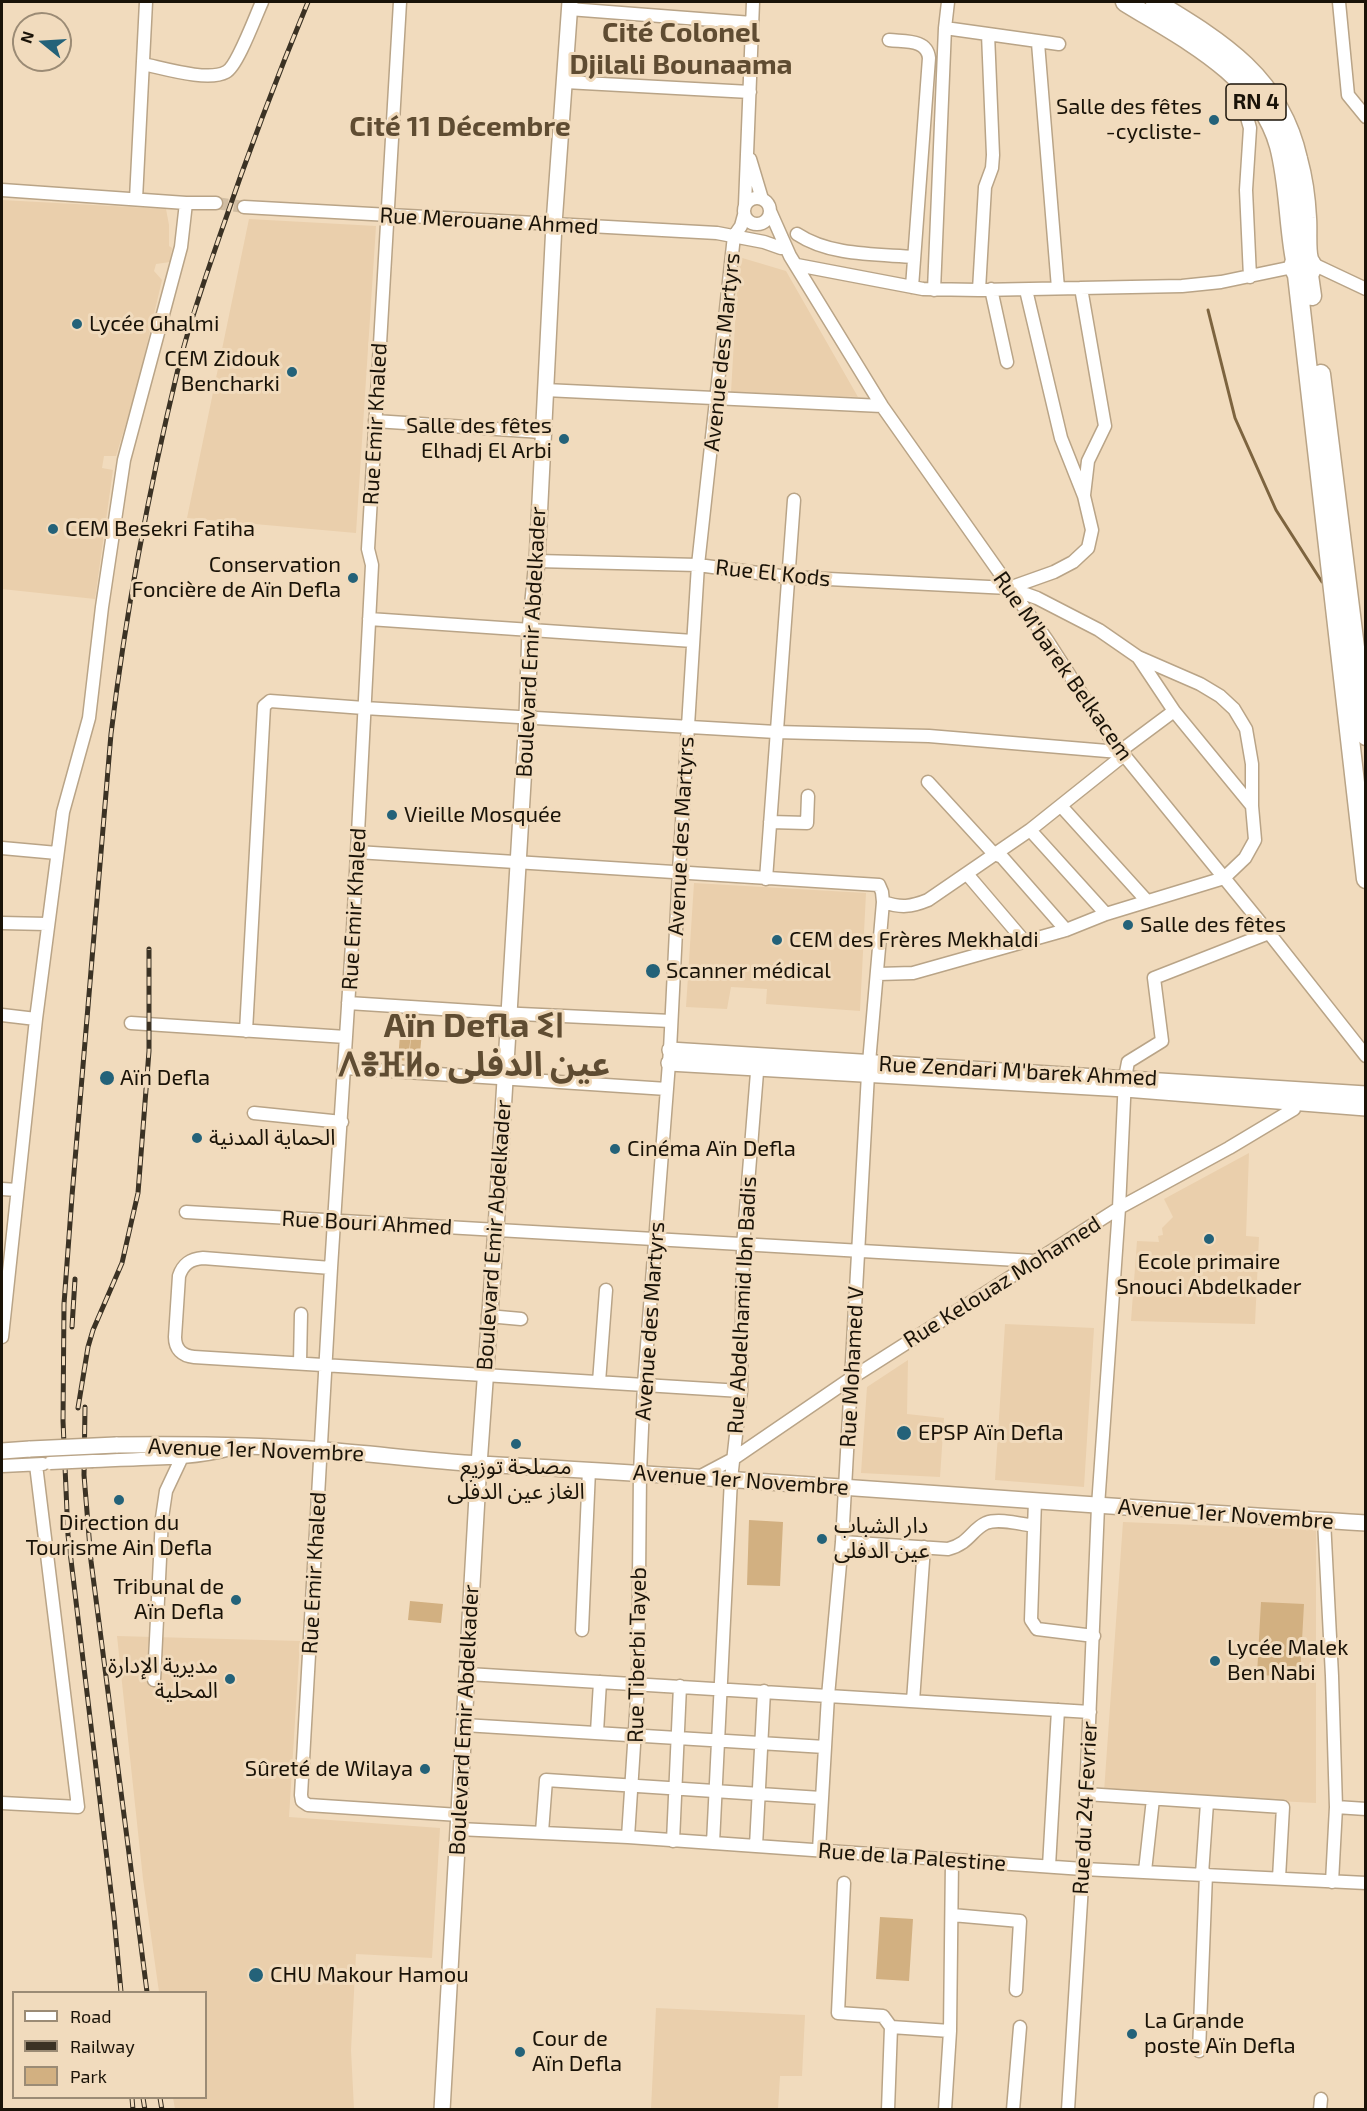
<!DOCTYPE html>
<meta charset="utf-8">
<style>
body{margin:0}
#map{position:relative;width:1367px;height:2111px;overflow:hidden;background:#f1dbbd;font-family:"Exo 2",sans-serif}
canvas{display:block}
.frame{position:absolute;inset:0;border:3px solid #1a1308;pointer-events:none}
.legend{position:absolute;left:12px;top:1991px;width:195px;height:108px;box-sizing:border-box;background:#f1dbbd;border:2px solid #9b8b75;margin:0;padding:8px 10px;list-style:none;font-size:18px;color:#1a1308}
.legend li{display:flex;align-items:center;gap:12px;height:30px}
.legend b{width:30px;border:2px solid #9b8b75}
.north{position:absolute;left:12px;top:12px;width:60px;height:60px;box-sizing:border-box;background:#f1dbbd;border:2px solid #9b8b75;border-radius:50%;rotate:288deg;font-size:16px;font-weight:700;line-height:24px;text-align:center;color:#1a1308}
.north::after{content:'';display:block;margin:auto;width:21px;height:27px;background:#246279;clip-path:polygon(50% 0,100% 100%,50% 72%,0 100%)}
</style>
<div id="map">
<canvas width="1367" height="2111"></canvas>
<div class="frame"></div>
<ul class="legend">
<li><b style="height:8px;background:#fff"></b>Road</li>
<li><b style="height:8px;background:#3b3224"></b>Railway</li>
<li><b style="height:16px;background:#d2b081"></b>Park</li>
</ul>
<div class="north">N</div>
</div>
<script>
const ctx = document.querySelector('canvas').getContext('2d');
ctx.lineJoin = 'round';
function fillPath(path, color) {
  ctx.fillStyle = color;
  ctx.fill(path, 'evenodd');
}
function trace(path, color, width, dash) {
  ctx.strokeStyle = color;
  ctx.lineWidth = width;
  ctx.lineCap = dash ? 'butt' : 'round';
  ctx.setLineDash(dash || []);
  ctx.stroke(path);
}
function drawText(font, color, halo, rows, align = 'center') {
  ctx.font = font + ' "Exo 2","Noto Sans Arabic","Noto Sans Tifinagh",sans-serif';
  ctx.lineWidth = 6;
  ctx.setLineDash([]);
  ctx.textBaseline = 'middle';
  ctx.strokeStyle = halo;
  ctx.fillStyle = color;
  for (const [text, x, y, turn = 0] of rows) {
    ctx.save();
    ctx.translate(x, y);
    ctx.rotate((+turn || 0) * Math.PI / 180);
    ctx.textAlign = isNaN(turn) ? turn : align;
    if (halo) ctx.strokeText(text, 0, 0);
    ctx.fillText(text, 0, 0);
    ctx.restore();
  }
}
const built = new Path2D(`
 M 2,200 L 166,209 L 169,225 L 169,246 L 172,248 L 170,262 L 156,264 L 154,271 L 162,280 L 137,387 L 116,456 L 104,456 L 102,468 L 113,470 L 95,599 L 2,589 L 2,383 L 3,369 L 2,368 Z
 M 249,219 L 376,226 L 356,533 L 187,518 Z
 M 739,257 L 786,271 L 858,397 L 731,392 Z
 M 694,883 L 866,893 L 860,1011 L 766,1004 L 767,989 L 731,987 L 727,1009 L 686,1007 Z
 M 1249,1153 L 1246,1236 L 1259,1237 L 1255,1324 L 1131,1321 L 1137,1241 L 1159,1242 L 1158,1236 L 1163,1235 L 1162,1228 L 1173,1217 L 1164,1199 Z
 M 1005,1324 L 1094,1328 L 1084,1487 L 995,1480 Z
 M 908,1360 L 907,1414 L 944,1418 L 940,1477 L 861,1473 L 867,1387 Z
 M 1123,1522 L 1316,1530 L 1316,1803 L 1104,1792 Z
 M 117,1636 L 300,1641 L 289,1817 L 440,1828 L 432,1958 L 356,1954 L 351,2050 L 354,2109 L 175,2109 L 173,2098 L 206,2098 L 206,1992 L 159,1992 L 143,1879 Z
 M 656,2008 L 805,2015 L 802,2076 L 780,2076 L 778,2109 L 651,2109 Z`);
const green = new Path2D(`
 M 401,1022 L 423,1023 L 419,1062 L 409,1061 L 412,1024 L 408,1061 L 398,1060 Z
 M 749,1520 L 783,1522 L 780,1586 L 747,1585 Z
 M 410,1601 L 443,1604 L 441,1623 L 408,1620 Z
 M 1261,1602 L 1304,1604 L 1300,1677 L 1257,1675 Z
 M 880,1917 L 913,1919 L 909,1981 L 876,1979 Z`);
const stream = new Path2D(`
 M 1208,310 L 1235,418 L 1276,510 L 1322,582`);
const minorTunnel = new Path2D(`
 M 216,203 L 244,207`);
const minor = new Path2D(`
 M 400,2 L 368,549 L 372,565 L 353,929 L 331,1268 L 301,1795 L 302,1801 L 308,1805 L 459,1815
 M 1339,2 L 1348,95 L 1366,117
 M 569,9 L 752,23
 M 945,28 L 1059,44
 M 889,40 C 905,42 927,39 929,58 L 912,287
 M 1038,43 L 1058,288
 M 143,64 C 163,68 208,82 226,72 C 237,67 256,15 262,2
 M 565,82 L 750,92
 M 1237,82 L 1250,128 L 1246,190 L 1250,277
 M 750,159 L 762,199
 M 2,190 L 186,203 L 216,203
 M744 211a13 13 0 1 1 26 0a13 13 0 1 1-26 0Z
 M 136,199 L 146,2
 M 745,205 L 753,2
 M 244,207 L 717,233 L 764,242 L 781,248
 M 770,211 L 790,256 L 882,406 L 1047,640 L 1119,752 L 1124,755 L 1269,933 L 1366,1056
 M 797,234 C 830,256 876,254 914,257
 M 1313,264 L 1366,289
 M 797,265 L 923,289 L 979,290 L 1182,286 L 1221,282 L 1293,267
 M 1081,288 L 1105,426 L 1088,461 L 1084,495
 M 991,289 L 1007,362
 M 934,290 L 945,28 L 948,2
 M 979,290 L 985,187 L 992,168 L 993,155 L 988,34
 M 545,390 L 882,406
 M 375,421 L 542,432
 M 537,561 L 698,565 L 788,577 L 1009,588 L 1037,598 L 1099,630 L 1138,657 L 1200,684 L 1220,696 L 1234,709 L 1246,729 L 1252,764 L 1252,806 L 1255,840 L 1245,858 L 1224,878 L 1106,914 L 1066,930 L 913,973 L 878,974
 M 1009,588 L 1054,572 L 1073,562 L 1088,548 L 1092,530 L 1084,496 L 1061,438 L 1026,290
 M 369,619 L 693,641
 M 1138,657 L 1174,711 L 1252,806
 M 928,782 L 994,854 L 1002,857 L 1066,930
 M 1061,806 L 1147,901
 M 770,822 L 807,823 L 808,796
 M 1030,830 L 1106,914
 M 2,848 L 57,853
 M 357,852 L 879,885 L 882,892 L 883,902 L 868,1074 L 842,1542 L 828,1696 L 819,1850
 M 967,874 L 1025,942
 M 766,879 L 794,500
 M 883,902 C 901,908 911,907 928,900 L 1030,830 L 1124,755
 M 2,923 L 47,924
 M 348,1003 L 520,1014 L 671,1021
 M 2,1015 L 36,1019
 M 131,1023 L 346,1037
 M 246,1031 L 264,706 L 270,701 L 364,708 L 776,732 L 929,736 L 1119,752 L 1174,711
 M 345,1068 L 667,1089
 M 254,1113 L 342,1122
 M 2,1189 L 17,1190
 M 186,1212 L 1035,1261
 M 331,1268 L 203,1258 C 190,1259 183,1264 179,1276 L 175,1337 C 175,1349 182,1356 194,1357 L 741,1391
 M 488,1316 L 521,1319
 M 2,1337 L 36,1019 L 63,812 L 89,718 L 102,607 L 124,460 L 181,247 L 186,203
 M 300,1363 L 301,1314
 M 599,1382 L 606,1290
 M 93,1461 C 139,1458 187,1461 231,1449
 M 2,1466 L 43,1464
 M 699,1477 L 733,1459 L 850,1379 L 1119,1208 L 1229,1148 L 1294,1109 L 1294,1094
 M 1035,1500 L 1031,1620 L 1037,1629 L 1094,1636
 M 1324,1520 L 1332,1676 L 1336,1807 L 1332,1882
 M 842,1542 L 948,1549 C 970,1543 971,1530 986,1523 C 999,1518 1020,1524 1034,1526
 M 582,1630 L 589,1470
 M 468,1674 L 1090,1712
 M 154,1680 L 162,1518 L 166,1491 L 182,1457
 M 913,1701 L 924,1547
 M 464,1725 L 825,1747
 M 597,1732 L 600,1682
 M 1086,1794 L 1283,1807 L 1279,1878
 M 2,1803 L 78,1807 L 36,1465
 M 1336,1807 L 1366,1809
 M 458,1829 L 628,1837 L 1083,1869 L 1366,1883
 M 542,1832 L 546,1780 L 821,1798
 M 628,1837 L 638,1684 L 640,1473 L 644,1384 L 670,1050 L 679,871 L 698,565 L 734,236 L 741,226 L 744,215
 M 673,1841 L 680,1686
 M 713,1843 L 731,1479 L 741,1391 L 743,1246 L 758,1060
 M 756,1846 L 764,1691
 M 1049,1866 L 1058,1710
 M 1145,1871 L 1153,1799
 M 1202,1874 L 1207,1803
 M 844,1883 L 838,2013 L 883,2016 L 891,2027 L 950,2031
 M 952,1915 L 1020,1921 L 1016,1990
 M 1199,2051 L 1206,1874
 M 888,2110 L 891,2027
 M 945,2110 L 950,2031 L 952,1860
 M 1013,2110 L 1020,2027
 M 1068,2110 L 1083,1869 L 1098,1506 L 1119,1208 L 1125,1078 L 1128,1062 L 1162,1041 L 1154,978 L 1269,933
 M 1320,2110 L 1321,2099`);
const major = new Path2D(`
 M 670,1050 L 1366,1094
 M 669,1063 L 1125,1089 L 1366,1108
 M 116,1445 C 186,1444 255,1445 324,1450 C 376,1454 428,1461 481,1464 C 776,1480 1070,1505 1366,1523
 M 2,1451 L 30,1449
 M 442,2110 L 478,1479 L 496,1229 L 527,716 L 530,630 L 537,561 L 554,224 L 570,2`);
const highway = new Path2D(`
 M 1125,2 C 1183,38 1259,74 1279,146 C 1289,184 1288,223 1295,260 L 1293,267 L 1297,275 L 1366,879
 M 1155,2 C 1221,42 1280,77 1298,159 C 1303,177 1306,198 1307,218 C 1308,228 1306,250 1309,259 C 1310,262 1312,264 1313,267 L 1309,275 L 1312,296
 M 1321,374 L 1366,736`);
const rail = new Path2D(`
 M 72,1327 L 75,1279
 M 85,1407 L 84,1475 L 91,1561 L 147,1992
 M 78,1408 L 88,1347 L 93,1330 L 122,1263 L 138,1193 L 149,1051 L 149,949
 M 121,1992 L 114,1917 L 68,1535 L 63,1421 L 64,1304 L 72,1196 L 111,734 C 126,611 149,489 178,369 C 189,323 205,279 220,235 C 247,156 276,79 308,2
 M 132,2098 L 133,2110
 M 143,2098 L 145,2110
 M 160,2098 L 162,2110`);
const minorBridge = new Path2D(`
 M 50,1463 L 93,1461`);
const majorBridge = new Path2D(`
 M 30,1449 L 116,1445`);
const markers = [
 [1214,120,6,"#246279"],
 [77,324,6,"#246279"],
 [292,372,6,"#246279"],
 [564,439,6,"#246279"],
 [53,529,6,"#246279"],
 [353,578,6,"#246279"],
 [392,815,6,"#246279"],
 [1128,925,6,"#246279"],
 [777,940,6,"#246279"],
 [653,971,8,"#246279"],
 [107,1078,8,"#246279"],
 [197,1138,6,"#246279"],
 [615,1149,6,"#246279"],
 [1209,1239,6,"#246279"],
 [904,1433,8,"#246279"],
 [516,1444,6,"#246279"],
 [119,1500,6,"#246279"],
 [822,1539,6,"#246279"],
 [236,1600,6,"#246279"],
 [1215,1661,6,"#246279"],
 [230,1679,6,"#246279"],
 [425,1769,6,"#246279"],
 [256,1975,8,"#246279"],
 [1132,2034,6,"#246279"],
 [520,2052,6,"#246279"]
];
const shields = [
 [1256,102,60]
];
const shieldNames = [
 ["RN 4",1256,102]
];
const poiNames = [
 ["Salle des fêtes",1202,107,"right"],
 ["-cycliste-",1202,132,"right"],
 ["Lycée Ghalmi",89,324],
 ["CEM Zidouk",280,359,"right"],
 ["Bencharki",280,384,"right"],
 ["Salle des fêtes",552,426,"right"],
 ["Elhadj El Arbi",552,451,"right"],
 ["CEM Besekri Fatiha",65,529],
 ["Conservation",341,565,"right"],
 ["Foncière de Aïn Defla",341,590,"right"],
 ["Vieille Mosquée",404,815],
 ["Salle des fêtes",1140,925],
 ["CEM des Frères Mekhaldi",789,940],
 ["Scanner médical",666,971],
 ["Aïn Defla",120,1078],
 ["الحماية المدنية",209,1138],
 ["Cinéma Aïn Defla",627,1149],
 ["Ecole primaire",1209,1262,"center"],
 ["Snouci Abdelkader",1209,1287,"center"],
 ["EPSP Aïn Defla",918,1433],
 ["مصلحة توزيع",516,1467,"center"],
 ["الغاز عين الدفلى",516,1492,"center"],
 ["Direction du",119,1523,"center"],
 ["Tourisme Ain Defla",119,1548,"center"],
 ["دار الشباب",834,1526],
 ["عين الدفلى",834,1551],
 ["Tribunal de",224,1587,"right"],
 ["Aïn Defla",224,1612,"right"],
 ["Lycée Malek",1227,1648],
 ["Ben Nabi",1227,1673],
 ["مديرية الإدارة",218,1666,"right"],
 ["المحلية",218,1691,"right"],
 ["Sûreté de Wilaya",413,1769,"right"],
 ["CHU Makour Hamou",270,1975],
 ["La Grande",1144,2021],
 ["poste Aïn Defla",1144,2046],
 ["Cour de",532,2039],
 ["Aïn Defla",532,2064]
];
const streetNames = [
 ["Rue Merouane Ahmed",489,221,3],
 ["Avenue des Martyrs",722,352,-84],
 ["Rue Emir Khaled",375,424,-87],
 ["Rue El Kods",773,573,6],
 ["Boulevard Emir Abdelkader",531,642,-87],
 ["Rue M'barek Belkacem",1063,666,55],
 ["Avenue des Martyrs",681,836,-87],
 ["Rue Emir Khaled",354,909,-87],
 ["Rue Zendari M'barek Ahmed",1018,1071,3],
 ["Rue Bouri Ahmed",367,1223,3],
 ["Boulevard Emir Abdelkader",494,1235,-86],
 ["Rue Kelouaz Mohamed",1002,1282,-32],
 ["Rue Abdelhamid Ibn Badis",742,1305,-87],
 ["Avenue des Martyrs",650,1321,-86],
 ["Rue Mohamed V",852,1367,-87],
 ["Avenue 1er Novembre",256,1450,2],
 ["Avenue 1er Novembre",741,1480,4],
 ["Avenue 1er Novembre",1226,1514,4],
 ["Rue Emir Khaled",314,1573,-87],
 ["Rue Tiberbi Tayeb",637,1655,-89],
 ["Boulevard Emir Abdelkader",464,1720,-87],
 ["Rue du 24 Fevrier",1085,1808,-87],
 ["Rue de la Palestine",912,1857,4]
];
const districtNames = [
 ["Cité Colonel",681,33],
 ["Djilali Bounaama",681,65],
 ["Cité 11 Décembre",460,127]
];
const townNames = [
 ["Aïn Defla ⵉⵏ",474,1026],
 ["ⴷⴻⴼⵍⴰ عين الدفلى",474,1065]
];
fillPath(built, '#eacfac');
fillPath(green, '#d2b081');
trace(stream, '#7d643f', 3);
trace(minorTunnel, '#d1bda2', 12, [12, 6]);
trace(minor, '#b9a487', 15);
trace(major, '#b9a487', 18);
trace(highway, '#b9a487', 21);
trace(minor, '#fff', 12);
trace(major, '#fff', 15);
trace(highway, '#fff', 18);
trace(rail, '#3b3224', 5);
trace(rail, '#f1dbbd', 3, [9]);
trace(minorBridge, '#b9a487', 15, []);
trace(majorBridge, '#b9a487', 18, []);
trace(minorBridge, '#fff', 12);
trace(majorBridge, '#fff', 15);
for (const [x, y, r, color] of markers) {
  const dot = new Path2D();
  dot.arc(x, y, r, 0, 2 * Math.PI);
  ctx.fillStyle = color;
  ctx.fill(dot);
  trace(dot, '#f1dbbd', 2);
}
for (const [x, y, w] of shields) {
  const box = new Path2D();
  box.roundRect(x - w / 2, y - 18, w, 36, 4.5);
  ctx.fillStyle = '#f1dbbd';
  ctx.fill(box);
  trace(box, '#1a1308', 1.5);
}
drawText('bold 21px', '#1a1308', null, shieldNames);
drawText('22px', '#1a1308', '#f1dbbd', poiNames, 'left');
drawText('22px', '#1a1308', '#f1dbbd', streetNames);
drawText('bold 28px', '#5f4c32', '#f1dbbd', districtNames);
drawText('bold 34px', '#5f4c32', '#f1dbbd', townNames);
</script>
